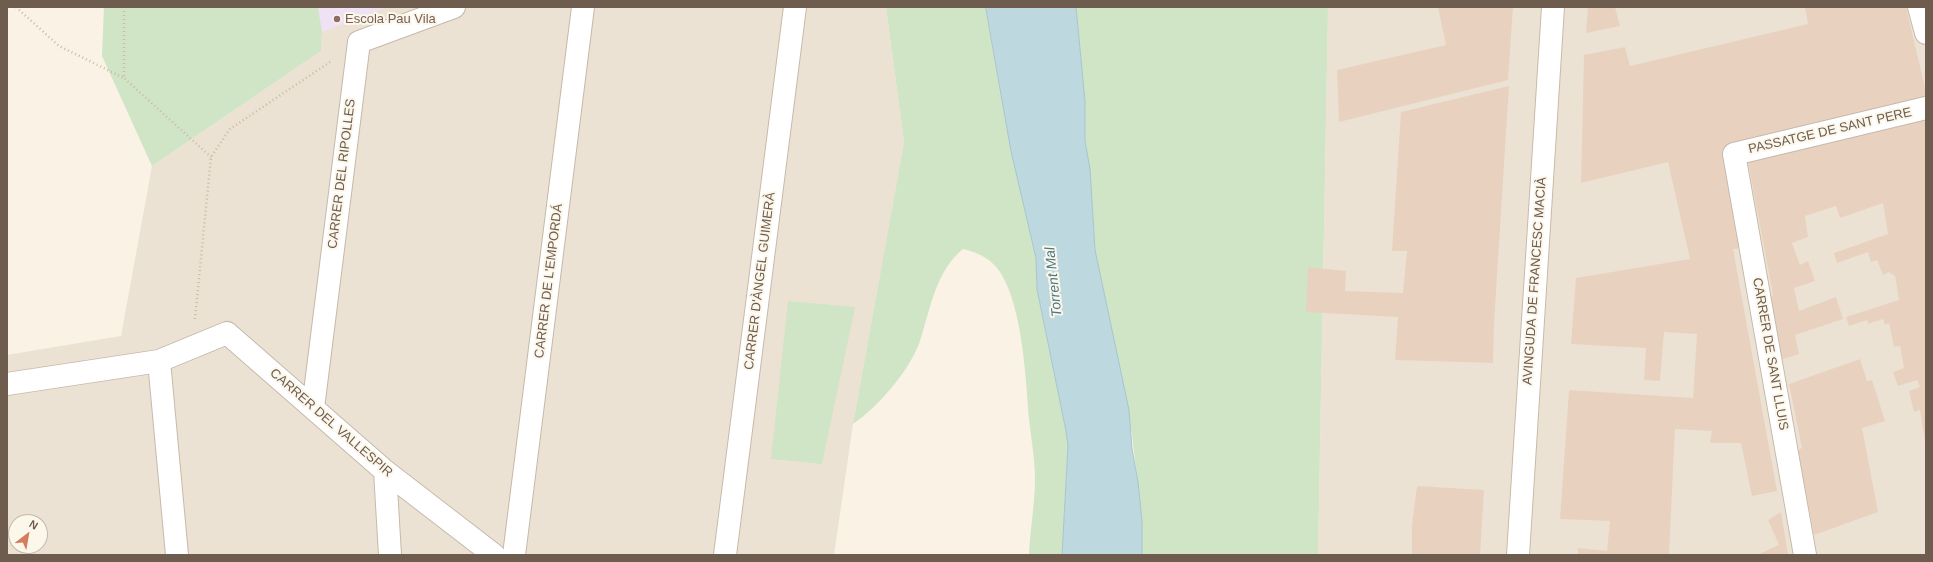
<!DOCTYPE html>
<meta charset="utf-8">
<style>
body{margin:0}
#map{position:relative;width:1933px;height:562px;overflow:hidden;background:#f9f2e5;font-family:Arial,sans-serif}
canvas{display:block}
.frame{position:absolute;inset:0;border:8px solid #6e5c4e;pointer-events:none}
.north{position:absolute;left:8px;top:514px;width:40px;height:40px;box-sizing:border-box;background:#fcf7eb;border:1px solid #c3b9ac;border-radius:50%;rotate:31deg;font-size:11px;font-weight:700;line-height:16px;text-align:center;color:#6e5c4e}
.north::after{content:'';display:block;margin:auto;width:14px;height:18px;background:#d27d5b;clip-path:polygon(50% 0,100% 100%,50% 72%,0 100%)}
</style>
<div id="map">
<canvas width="1933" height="562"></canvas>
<div class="frame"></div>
<div class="north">N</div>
</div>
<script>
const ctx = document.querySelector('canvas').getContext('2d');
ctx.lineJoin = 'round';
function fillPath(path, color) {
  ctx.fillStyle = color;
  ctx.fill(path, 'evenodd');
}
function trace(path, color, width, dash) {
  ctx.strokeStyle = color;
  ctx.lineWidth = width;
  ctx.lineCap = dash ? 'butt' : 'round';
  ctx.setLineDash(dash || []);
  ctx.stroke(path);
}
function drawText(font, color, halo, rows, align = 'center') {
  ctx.font = font + ' Arial,sans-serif';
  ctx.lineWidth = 4;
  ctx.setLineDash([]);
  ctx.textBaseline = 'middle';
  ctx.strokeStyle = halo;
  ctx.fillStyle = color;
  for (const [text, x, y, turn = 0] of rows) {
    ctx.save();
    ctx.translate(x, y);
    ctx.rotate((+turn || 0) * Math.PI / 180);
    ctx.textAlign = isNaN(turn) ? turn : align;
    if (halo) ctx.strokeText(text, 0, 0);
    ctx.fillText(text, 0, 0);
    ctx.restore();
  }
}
const residential = new Path2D(`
 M 318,7 L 886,7 L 904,142 L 853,424 L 834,555 L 7,555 L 7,355 L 121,336 L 152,166 L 321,51 L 322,32 ZM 16,522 L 40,522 L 40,546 L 16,546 Z
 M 1328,7 L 1926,7 L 1926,555 L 1318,555 Z`);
const education = new Path2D(`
 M 318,7 L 388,7 L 322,32 Z`);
const green = new Path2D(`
 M 104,7 L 318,7 L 322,32 L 321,51 L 152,166 L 102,56 Z
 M 886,7 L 986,7 L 1008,133 L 1036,258 L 1037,289 L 1066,431 L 1068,446 L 1062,555 L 1029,555 C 1030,530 1035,504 1035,479 C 1035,459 1031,438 1029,418 C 1026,378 1022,299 997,268 C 988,257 976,252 963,249 C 936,270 930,310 920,341 C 910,370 878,407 853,424 L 904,142 Z
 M 1076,7 L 1328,7 L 1318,555 L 1142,555 L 1142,521 L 1132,435 L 1095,250 L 1089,169 L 1085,141 L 1085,101 Z
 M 788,301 L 855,307 L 822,464 L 771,459 Z`);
const water = new Path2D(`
 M 986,7 L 1076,7 L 1085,101 L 1085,141 L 1090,169 L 1095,250 L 1129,410 L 1132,449 L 1138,482 L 1142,521 L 1142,555 L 1062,555 L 1068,446 L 1066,431 L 1037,289 L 1036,258 L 1011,151 Z`);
const building = new Path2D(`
 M 1438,7 L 1513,7 L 1508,80 L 1339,122 L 1337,70 L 1446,45 Z
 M 1588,7 L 1615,7 L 1620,26 L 1586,33 Z
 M 1805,7 L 1906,7 L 1926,92 L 1926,104 L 1722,150 L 1744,248 L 1733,249 L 1777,491 L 1752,496 L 1741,443 L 1710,443 L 1712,431 L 1675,429 L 1669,555 L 1578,555 L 1578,548 L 1607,551 L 1610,521 L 1560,519 L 1569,390 L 1693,398 L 1697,334 L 1664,332 L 1660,381 L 1644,380 L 1646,348 L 1571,344 L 1576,278 L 1690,259 L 1668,162 L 1581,183 L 1584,55 L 1625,47 L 1630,66 L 1808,24 Z
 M 1509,86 L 1494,323 L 1493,363 L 1395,360 L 1398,317 L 1306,312 L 1308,267 L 1346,271 L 1345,291 L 1403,293 L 1407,251 L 1392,251 L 1401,112 Z
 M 1926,112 L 1926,441 L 1925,441 L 1920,410 L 1914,412 L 1909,391 L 1920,387 L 1917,380 L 1898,386 L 1893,372 L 1904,368 L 1900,346 L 1894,347 L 1889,323 L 1885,325 L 1883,319 L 1868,324 L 1867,320 L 1849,326 L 1846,317 L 1899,300 L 1895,276 L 1889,272 L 1883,275 L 1877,260 L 1871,262 L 1868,252 L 1837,263 L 1834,253 L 1888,234 L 1883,203 L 1840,218 L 1836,206 L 1805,216 L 1808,237 L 1792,243 L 1800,265 L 1808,261 L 1815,281 L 1794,288 L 1799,311 L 1836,297 L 1843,319 L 1795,335 L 1799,354 L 1780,360 L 1767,297 L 1773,295 L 1747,156 Z
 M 1860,359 L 1867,381 L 1872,380 L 1885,421 L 1862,428 L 1878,512 L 1814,535 L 1798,450 L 1802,448 L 1789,384 Z
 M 1417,486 L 1484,490 L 1480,555 L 1412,555 L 1412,525 Z
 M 1781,512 L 1788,555 L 1757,555 L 1779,545 L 1768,520 Z`);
const path = new Path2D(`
 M 16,7 L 59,46 L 124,78
 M 124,7 L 124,78 L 211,157
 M 195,319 L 211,157 L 230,129 L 330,62`);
const street = new Path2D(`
 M 1919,7 L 1926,33
 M 159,361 L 177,555
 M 7,384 L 159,361 L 227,333 L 385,471 L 494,555
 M 313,408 L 359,42 L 454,7
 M 385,471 L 390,555
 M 514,555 L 583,7
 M 725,555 L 795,7
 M 1805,555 L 1734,154 L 1926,108`);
const secondary = new Path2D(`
 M 1518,555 L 1553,7`);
const markers = [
 [337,19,4,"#8d6e63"]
];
const educationNames = [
 ["Escola Pau Vila",345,19]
];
const streetNames = [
 ["PASSATGE DE SANT PERE",1830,131,-13],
 ["CARRER DEL RIPOLLES",342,174,-83],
 ["CARRER DE L'EMPORDÁ",549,281,-83],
 ["CARRER D'ÀNGEL GUIMERÀ",760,281,-83],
 ["AVINGUDA DE FRANCESC MACIÀ",1535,281,-86],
 ["CARRER DE SANT LLUIS",1770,354,80],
 ["CARRER DEL VALLESPIR",331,423,41]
];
const waterNames = [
 ["Torrent Mal",1054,282,-96]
];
fillPath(residential, '#ece2d3');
fillPath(education, '#efe2f5');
fillPath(green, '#d0e4c6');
fillPath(water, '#bdd8df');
trace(water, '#a4c6d0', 1);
fillPath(building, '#e8d2bf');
trace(street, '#c6b9ab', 24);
trace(secondary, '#c8baa9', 24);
trace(path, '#cfb8a4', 2.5, [1, 3]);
trace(street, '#fff', 22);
trace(secondary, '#fff', 22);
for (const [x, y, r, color] of markers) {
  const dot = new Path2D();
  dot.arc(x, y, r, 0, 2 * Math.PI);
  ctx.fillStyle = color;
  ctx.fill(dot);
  trace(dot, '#fcf7eb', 1.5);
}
drawText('13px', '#785e54', '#fcf7eb', educationNames, 'left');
drawText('13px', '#6e5c4e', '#fcf7eb', streetNames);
drawText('italic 14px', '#4e7885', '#fcf7eb', waterNames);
</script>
